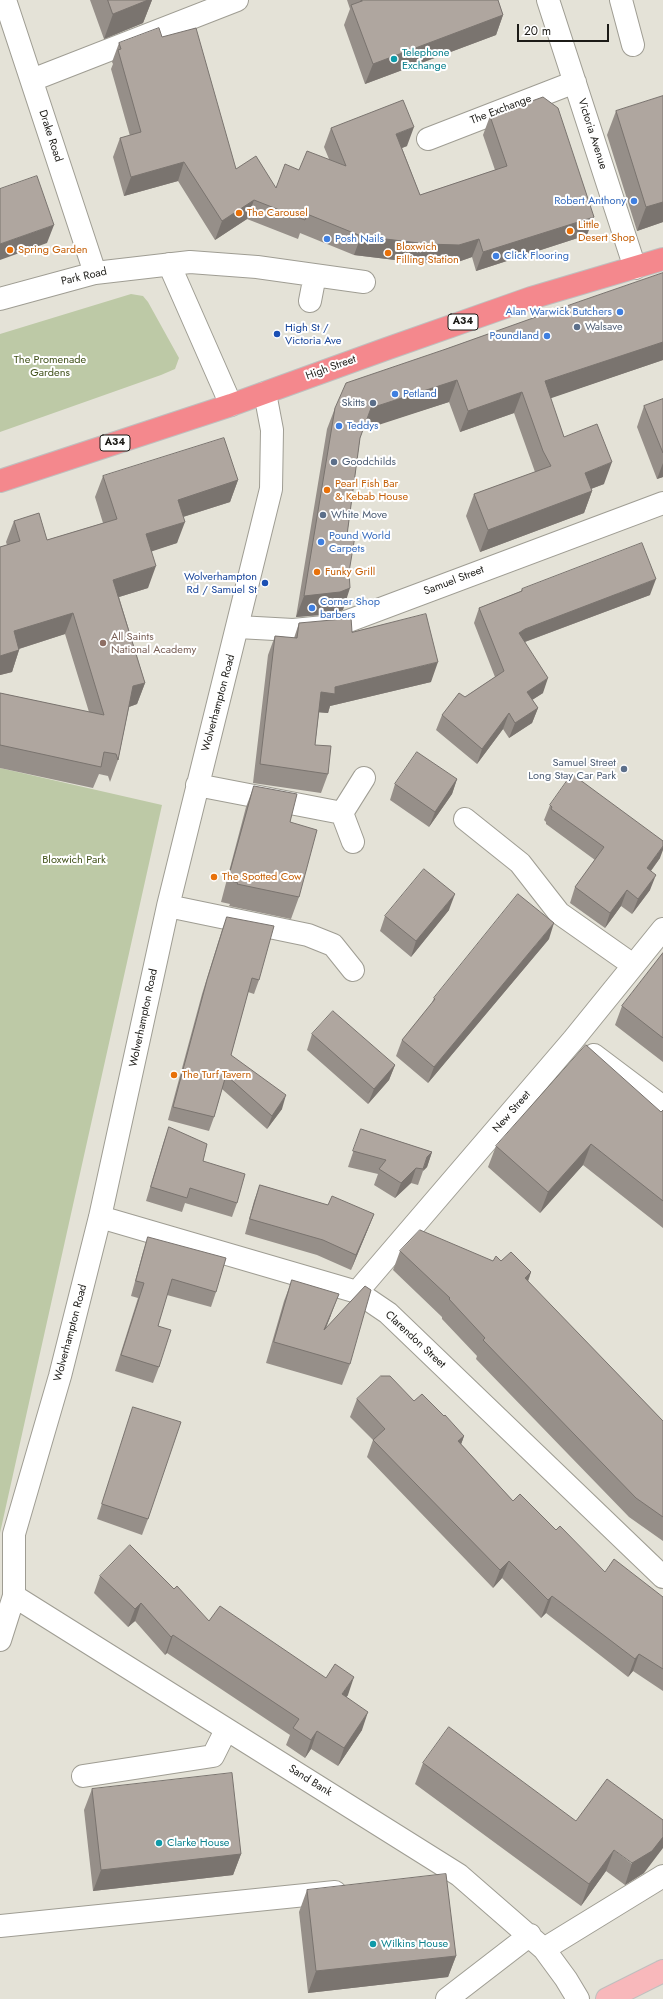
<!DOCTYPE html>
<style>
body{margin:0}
#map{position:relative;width:663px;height:1999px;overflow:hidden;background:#e4e2d7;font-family:Jost,sans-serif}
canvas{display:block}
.scale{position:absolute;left:517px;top:24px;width:92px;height:18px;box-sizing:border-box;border:2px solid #1c1b17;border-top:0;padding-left:5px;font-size:12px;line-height:14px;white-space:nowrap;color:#1c1b17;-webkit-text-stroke:3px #fff;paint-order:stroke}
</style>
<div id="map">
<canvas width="663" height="1999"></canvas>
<div class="scale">20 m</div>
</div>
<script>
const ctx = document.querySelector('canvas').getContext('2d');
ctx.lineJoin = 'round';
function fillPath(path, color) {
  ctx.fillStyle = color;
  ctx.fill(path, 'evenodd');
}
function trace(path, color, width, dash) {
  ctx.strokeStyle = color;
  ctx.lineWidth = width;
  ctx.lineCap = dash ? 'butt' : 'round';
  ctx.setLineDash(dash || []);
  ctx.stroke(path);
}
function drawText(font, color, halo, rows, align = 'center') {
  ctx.font = font + ' Jost,sans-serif';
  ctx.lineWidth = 4;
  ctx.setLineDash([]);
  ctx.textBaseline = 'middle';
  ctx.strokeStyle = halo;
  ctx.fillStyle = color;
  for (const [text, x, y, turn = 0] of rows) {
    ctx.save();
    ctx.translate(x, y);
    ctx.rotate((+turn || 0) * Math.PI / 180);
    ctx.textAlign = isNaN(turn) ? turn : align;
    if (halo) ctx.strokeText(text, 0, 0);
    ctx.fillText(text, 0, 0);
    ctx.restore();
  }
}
const green = new Path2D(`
 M 131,294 L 143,296 L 148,302 L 179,358 L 175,369 L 161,375 L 0,432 L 0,334 Z
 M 0,768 L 162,805 L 0,1533 Z`);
const minor = new Path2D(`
 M 5,0 L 95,273
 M 548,0 L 635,268
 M 621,0 L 633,45
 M 32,80 L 237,0
 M 428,139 L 575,82
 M 169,264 L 231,405
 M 0,299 L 95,273 L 190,262 L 257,267 L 364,282
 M 310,301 L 315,275
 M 238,627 L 293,630 L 335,626 L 663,503
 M 197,785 L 342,813
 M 465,819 L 520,863 L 559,913 L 633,965
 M 353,842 L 342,813 L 364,778
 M 168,906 L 308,935 L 333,945 L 353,970
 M 594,1055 L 663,1107
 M 100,1217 L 357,1292 L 388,1313 L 663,1577
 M 357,1292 L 573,1040 L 663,929
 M 14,1596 L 459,1875 L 544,1949 L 566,1979 L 578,1999
 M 0,1640 L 14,1596 L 14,1534 L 60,1376 L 100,1217 L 168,906 L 271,489 L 272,430 L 265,393
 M 83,1776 L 213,1756 L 226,1730
 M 0,1926 L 335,1892
 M 544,1949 L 663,1876
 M 447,1999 L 530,1935`);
const major = new Path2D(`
 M 607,1999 L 663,1971`);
const highway = new Path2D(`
 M 0,481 L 231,405 L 386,349 L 531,298 L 663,259`);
const wall = new Path2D(`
 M 90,0 L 152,0 L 143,23 L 104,39 Z
 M 347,0 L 498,0 L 503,15 L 496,35 L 365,84 L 344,25 L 350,9 Z
 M 162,37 L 236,169 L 276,188 L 299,170 L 329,159 L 324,147 L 331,128 L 407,146 L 402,148 L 420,195 L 495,170 L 483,135 L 490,116 L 587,235 L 476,271 L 472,257 L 452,264 L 420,263 L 354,255 L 300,233 L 298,239 L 247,219 L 215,240 L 178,181 L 124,196 L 113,157 L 120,138 L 130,136 L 111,69 L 113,64 L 112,62 L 119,43 Z
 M 663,96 L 663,222 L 637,231 L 607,135 L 616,111 Z
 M 663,273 L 663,360 L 550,398 L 564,437 L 604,484 L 591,489 L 592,491 L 584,513 L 480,552 L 466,516 L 474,494 L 535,472 L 514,413 L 460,432 L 449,402 L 363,429 L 360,438 L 347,535 L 343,610 L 332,614 L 296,617 L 327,429 L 335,408 L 446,349 Z
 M 663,399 L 663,477 L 657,479 L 637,427 L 644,406 Z
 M 103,476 L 238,480 L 230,502 L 183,517 L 177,543 L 151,551 L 148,588 L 119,597 L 145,683 L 137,704 L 129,707 L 118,760 L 110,782 L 108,776 L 99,774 L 93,788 L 0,768 L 0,693 L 89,712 L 65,634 L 19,649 L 19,650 L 12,672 L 0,675 L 0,547 L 7,545 L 6,542 L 14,521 L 47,540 L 103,523 L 95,497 Z
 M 522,589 L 650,595 L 525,642 L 543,693 L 532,700 L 538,708 L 532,723 L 509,738 L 503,729 L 477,764 L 436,730 L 442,715 L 465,697 L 495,677 L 474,623 L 479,608 L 521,591 Z
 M 299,623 L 352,632 L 431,682 L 330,706 L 328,713 L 319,712 L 315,745 L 328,774 L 321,793 L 253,783 L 268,655 L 275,636 L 294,638 Z
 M 457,779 L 452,794 L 429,827 L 390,800 L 395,784 Z
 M 254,786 L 290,822 L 299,897 L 291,919 L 229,906 L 230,904 L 221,902 L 246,807 Z
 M 550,805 L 660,858 L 651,871 L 650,890 L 632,914 L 621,906 L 605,928 L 570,903 L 575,887 L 595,860 L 546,824 L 546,822 L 544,820 Z
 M 449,910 L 411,957 L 380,931 L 385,916 Z
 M 227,917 L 259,980 L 254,994 L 248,992 L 231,1055 L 282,1109 L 267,1129 L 222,1089 L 214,1117 L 209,1131 L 168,1120 L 202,994 L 222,930 Z
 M 549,939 L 428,1083 L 396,1056 L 402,1040 L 431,1005 L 434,998 Z
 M 663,953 L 663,1062 L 615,1025 L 622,1006 Z
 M 312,1034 L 395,1065 L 389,1080 L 368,1104 L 307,1050 Z
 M 663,1110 L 663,1228 L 583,1165 L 540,1213 L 488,1167 L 496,1146 L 661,1112 Z
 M 169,1127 L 203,1161 L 237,1203 L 232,1217 L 185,1203 L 182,1212 L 146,1201 L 164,1141 Z
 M 361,1129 L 432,1152 L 427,1167 L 423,1171 L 418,1185 L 411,1183 L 395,1198 L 374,1185 L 378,1174 L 348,1167 Z
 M 260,1185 L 328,1205 L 374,1214 L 368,1229 L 351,1270 L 317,1255 L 245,1234 L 254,1201 Z
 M 148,1237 L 216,1292 L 211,1307 L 167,1295 L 158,1326 L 159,1367 L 153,1383 L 115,1371 L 138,1298 L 131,1296 L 143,1252 Z
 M 400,1251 L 493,1261 L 501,1261 L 531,1272 L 528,1282 L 663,1421 L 663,1541 L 629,1517 L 476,1359 L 477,1356 L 442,1319 L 442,1317 L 393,1270 Z
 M 292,1280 L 331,1315 L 326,1328 L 350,1364 L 342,1385 L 266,1363 L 284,1301 Z
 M 357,1399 L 414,1401 L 444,1416 L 464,1436 L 461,1444 L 513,1501 L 556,1530 L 605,1572 L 663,1597 L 663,1691 L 633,1671 L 628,1677 L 546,1613 L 541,1618 L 502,1578 L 493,1588 L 367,1457 L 373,1440 L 350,1417 Z
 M 133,1407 L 148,1519 L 142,1535 L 97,1519 L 128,1422 Z
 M 100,1576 L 174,1589 L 209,1621 L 348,1695 L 346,1697 L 362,1730 L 338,1766 L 311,1749 L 305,1758 L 286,1745 L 290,1735 L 167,1653 L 165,1655 L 135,1621 L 128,1627 L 94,1593 Z
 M 423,1763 L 576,1821 L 644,1873 L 625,1885 L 606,1871 L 581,1906 L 415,1784 Z
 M 92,1789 L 241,1854 L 233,1875 L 93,1891 L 84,1810 Z
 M 307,1890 L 456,1956 L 448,1977 L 308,1993 L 299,1912 Z`);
const shadedWall = new Path2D(`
 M 148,0 L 152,0 L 143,23 L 104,39 L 113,14 Z
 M 503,15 L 496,35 L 365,84 L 373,64 Z
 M 414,127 L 407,146 L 389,153 L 396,134 Z
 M 184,162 L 178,181 L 124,196 L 131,177 Z
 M 254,200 L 247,219 L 215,240 L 222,221 Z
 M 663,202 L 663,222 L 637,231 L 646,207 Z
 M 594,217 L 587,235 L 476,271 L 483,252 Z
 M 54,225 L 47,243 L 0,260 L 0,244 Z
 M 361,236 L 479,239 L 472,257 L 452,264 L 420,263 L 354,255 Z
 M 663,342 L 663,360 L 537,403 L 545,381 Z
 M 457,380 L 449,402 L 363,430 L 371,408 Z
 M 522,392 L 514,413 L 460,432 L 468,411 Z
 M 612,462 L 604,484 L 577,494 L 585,473 Z
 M 663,463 L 663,477 L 657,479 Z
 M 238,480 L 230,502 L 170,521 L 178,500 Z
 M 592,491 L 584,513 L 480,552 L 488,530 Z
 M 185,522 L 177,543 L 138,556 L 146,534 Z
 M 156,566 L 148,588 L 106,601 L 113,580 Z
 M 656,579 L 650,595 L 519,644 L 519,633 L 525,629 Z
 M 350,588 L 343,610 L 332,614 L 296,617 L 304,596 Z
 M 73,613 L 65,634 L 6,653 L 14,631 Z
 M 19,650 L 12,672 L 0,675 L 0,656 Z
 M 438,662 L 431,682 L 330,706 L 328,713 L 314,712 L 321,692 L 335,687 Z
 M 548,678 L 543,693 L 521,707 L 527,692 Z
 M 145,683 L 137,704 L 126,708 L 133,686 Z
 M 538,708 L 532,723 L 509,738 L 515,723 Z
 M 509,713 L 503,729 L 477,764 L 482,749 Z
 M 457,779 L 452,794 L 429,827 L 435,812 Z
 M 663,846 L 663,850 L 660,858 L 641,884 L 647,868 Z
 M 656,875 L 650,890 L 632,914 L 638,899 Z
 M 627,890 L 621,906 L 605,928 L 610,913 Z
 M 455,894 L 449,910 L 411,957 L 416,941 Z
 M 554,923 L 549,939 L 428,1083 L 434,1067 Z
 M 395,1065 L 389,1080 L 368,1104 L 374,1089 Z
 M 286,1095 L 282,1109 L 267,1129 L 272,1116 Z
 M 591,1144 L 583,1165 L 540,1213 L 548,1192 Z
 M 432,1152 L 427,1167 L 423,1171 L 427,1157 Z
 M 416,1168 L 411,1183 L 395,1198 L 401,1183 Z
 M 374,1214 L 368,1229 L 351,1270 L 356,1255 Z
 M 531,1272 L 524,1291 L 525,1278 Z
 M 339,1294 L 331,1315 L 316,1352 L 324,1330 Z
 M 464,1436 L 458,1453 L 458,1441 Z
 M 509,1561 L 502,1578 L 493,1588 L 500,1570 Z
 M 552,1596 L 546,1613 L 541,1618 L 548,1600 Z
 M 141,1603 L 135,1621 L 128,1627 L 135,1609 Z
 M 173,1635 L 167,1653 L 165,1655 L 171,1637 Z
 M 639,1654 L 633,1671 L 628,1677 L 635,1659 Z
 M 354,1677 L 348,1695 L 336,1712 L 342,1694 Z
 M 368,1712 L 362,1730 L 338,1766 L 344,1748 Z
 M 317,1731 L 311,1749 L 305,1758 L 311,1740 Z
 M 663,1837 L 663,1848 L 644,1873 L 625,1885 L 632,1863 Z
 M 614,1850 L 606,1871 L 581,1906 L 589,1884 Z
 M 241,1854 L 233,1875 L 93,1891 L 101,1870 Z
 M 456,1956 L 448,1977 L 308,1993 L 316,1971 Z`);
const building = new Path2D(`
 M 108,0 L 148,0 L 113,14 Z
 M 361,0 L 498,0 L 503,15 L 373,64 L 351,5 L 362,1 Z
 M 159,28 L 162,37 L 196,28 L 236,169 L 256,156 L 276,188 L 285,164 L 299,170 L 307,151 L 346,166 L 331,128 L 403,100 L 414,127 L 396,134 L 420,195 L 507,166 L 490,116 L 543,97 L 558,108 L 594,217 L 483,252 L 479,239 L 459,245 L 427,244 L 361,236 L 307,214 L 305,220 L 254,200 L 222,221 L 184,162 L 131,177 L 120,138 L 141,132 L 118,50 L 121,49 L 119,43 Z
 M 663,96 L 663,202 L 646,207 L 616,111 Z
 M 37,176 L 54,225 L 0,244 L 0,189 Z
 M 663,273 L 663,342 L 545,381 L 564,437 L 597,424 L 612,462 L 585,473 L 592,491 L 488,530 L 474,494 L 551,466 L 543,451 L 522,392 L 468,411 L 457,380 L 371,408 L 360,438 L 347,535 L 355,536 L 349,572 L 350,588 L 340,592 L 304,596 L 335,408 L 346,383 L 446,349 L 578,302 Z
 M 663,399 L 663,453 L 644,406 Z
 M 224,438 L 238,480 L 178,500 L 185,522 L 146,534 L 156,566 L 113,580 L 145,683 L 133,686 L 118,760 L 116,754 L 104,752 L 101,767 L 0,745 L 0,693 L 104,715 L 73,613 L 14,631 L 19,650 L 0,656 L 0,547 L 20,541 L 14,521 L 39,513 L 47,540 L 117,519 L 103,476 Z
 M 642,543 L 656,579 L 525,629 L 519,633 L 548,678 L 527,692 L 538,708 L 515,723 L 509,713 L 482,749 L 442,715 L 459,693 L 465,697 L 504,671 L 479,608 L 522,591 L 522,589 Z
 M 426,614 L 438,662 L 335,687 L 335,694 L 321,692 L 315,745 L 331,746 L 328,774 L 260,764 L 275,636 L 297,638 L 299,623 L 343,619 L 351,617 L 352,632 Z
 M 417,752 L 457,779 L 435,812 L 395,784 Z
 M 572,774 L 663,841 L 663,846 L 647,868 L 656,875 L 638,899 L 627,890 L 610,913 L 575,887 L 604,847 L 551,809 L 552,807 L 550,805 Z
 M 254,786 L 297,794 L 290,822 L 317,830 L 299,897 L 237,884 L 238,883 L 228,880 Z
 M 424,869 L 455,894 L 416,941 L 385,916 Z
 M 518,894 L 554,923 L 434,1067 L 402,1040 L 435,999 L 434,998 Z
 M 227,917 L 274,926 L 259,980 L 252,978 L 231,1055 L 286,1095 L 272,1116 L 226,1075 L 214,1117 L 173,1107 L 207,980 Z
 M 663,953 L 663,1038 L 622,1006 Z
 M 333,1011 L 395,1065 L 374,1089 L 312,1034 Z
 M 586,1045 L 661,1112 L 663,1110 L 663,1201 L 591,1144 L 548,1192 L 496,1146 Z
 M 169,1127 L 207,1144 L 203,1161 L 245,1174 L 237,1203 L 190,1188 L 187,1198 L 151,1187 Z
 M 361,1129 L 432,1152 L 427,1157 L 423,1169 L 416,1168 L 401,1183 L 379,1169 L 386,1160 L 353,1151 Z
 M 260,1185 L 328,1205 L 332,1196 L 374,1214 L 356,1255 L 323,1240 L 250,1219 Z
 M 420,1230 L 493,1261 L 496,1256 L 501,1261 L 511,1252 L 531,1272 L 525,1278 L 663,1421 L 663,1517 L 636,1498 L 483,1340 L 485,1338 L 449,1299 L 450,1298 L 400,1251 Z
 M 148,1237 L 226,1258 L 216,1292 L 172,1279 L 158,1326 L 171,1330 L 159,1367 L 121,1355 L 144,1283 L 136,1281 Z
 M 292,1280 L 339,1294 L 324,1330 L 365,1286 L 371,1290 L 350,1364 L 274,1342 Z
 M 381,1376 L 390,1376 L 414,1401 L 422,1394 L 444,1416 L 445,1415 L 464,1436 L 458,1441 L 513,1501 L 520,1494 L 556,1530 L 560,1526 L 605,1572 L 614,1559 L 663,1597 L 663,1669 L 639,1654 L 635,1659 L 552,1596 L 548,1600 L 509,1561 L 500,1570 L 373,1440 L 385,1429 L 357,1399 Z
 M 133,1407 L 181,1422 L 148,1519 L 102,1504 Z
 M 130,1545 L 174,1589 L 177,1586 L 209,1621 L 220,1606 L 326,1678 L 335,1664 L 354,1677 L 342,1694 L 368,1712 L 344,1748 L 317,1731 L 311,1740 L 293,1728 L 299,1719 L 173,1635 L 171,1637 L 141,1603 L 135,1609 L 100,1576 Z
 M 449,1727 L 576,1821 L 607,1779 L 663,1820 L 663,1837 L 652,1851 L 632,1863 L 614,1850 L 589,1884 L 423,1763 Z
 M 232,1773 L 241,1854 L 101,1870 L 92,1789 Z
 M 446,1874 L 456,1956 L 316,1971 L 307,1890 Z`);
const markers = [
 [394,59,4,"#0f9aa8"],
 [634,201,4,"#3f7fe0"],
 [239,213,4,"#e8710a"],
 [570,231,4,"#e8710a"],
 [327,239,4,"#3f7fe0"],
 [10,250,4,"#e8710a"],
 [388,253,4,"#e8710a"],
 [496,256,4,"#3f7fe0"],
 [620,312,4,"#3f7fe0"],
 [577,327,4,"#5c6f8a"],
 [277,334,4,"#1a4fb4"],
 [547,336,4,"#3f7fe0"],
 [395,394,4,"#3f7fe0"],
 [373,403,4,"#5c6f8a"],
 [339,426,4,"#3f7fe0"],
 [334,462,4,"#5c6f8a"],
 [327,490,4,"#e8710a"],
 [323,515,4,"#5c6f8a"],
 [321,542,4,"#3f7fe0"],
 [317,572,4,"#e8710a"],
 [265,583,4,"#1a4fb4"],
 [312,608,4,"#3f7fe0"],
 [103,643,4,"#8d6e63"],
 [624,769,4,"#5c6f8a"],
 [214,877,4,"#e8710a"],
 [174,1075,4,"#e8710a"],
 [159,1843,4,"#0f9aa8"],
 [373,1944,4,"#0f9aa8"]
];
const shields = [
 [463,322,30],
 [115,443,30]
];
const shieldNames = [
 ["A34",463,322],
 ["A34",115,443]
];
const cultureNames = [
 ["Telephone",402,53],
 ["Exchange",402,66],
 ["Clarke House",167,1843],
 ["Wilkins House",381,1944]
];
const streetNames = [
 ["The Exchange",501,110,-21],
 ["Victoria Avenue",592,134,72],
 ["Drake Road",50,136,72],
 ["Park Road",84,277,-13],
 ["High Street",331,368,-20],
 ["Samuel Street",454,581,-21],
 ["Wolverhampton Road",219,703,-75],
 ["Wolverhampton Road",144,1018,-78],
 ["New Street",512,1112,-49],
 ["Wolverhampton Road",71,1333,-75],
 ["Clarendon Street",415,1340,43],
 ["Sand Bank",310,1781,32]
];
const shopNames = [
 ["Robert Anthony",626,201,"right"],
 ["Posh Nails",335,239],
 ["Click Flooring",504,256],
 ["Alan Warwick Butchers",612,312,"right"],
 ["Poundland",539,336,"right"],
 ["Petland",403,394],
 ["Teddys",347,426],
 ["Pound World",329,536],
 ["Carpets",329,549],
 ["Corner Shop",320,602],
 ["barbers",320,615]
];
const foodNames = [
 ["The Carousel",247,213],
 ["Little",578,225],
 ["Desert Shop",578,238],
 ["Bloxwich",396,247],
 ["Filling Station",396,260],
 ["Spring Garden",18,250],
 ["Pearl Fish Bar",335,484],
 ["& Kebab House",335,497],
 ["Funky Grill",325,572],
 ["The Spotted Cow",222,877],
 ["The Turf Tavern",182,1075]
];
const serviceNames = [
 ["Walsave",585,327],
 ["Skitts",365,403,"right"],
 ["Goodchilds",342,462],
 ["White Move",331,515],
 ["Samuel Street",616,763,"right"],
 ["Long Stay Car Park",616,776,"right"]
];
const transitNames = [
 ["High St /",285,328],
 ["Victoria Ave",285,341],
 ["Wolverhampton",257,577,"right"],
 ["Rd / Samuel St",257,590,"right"]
];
const parkNames = [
 ["The Promenade",50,360],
 ["Gardens",50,373],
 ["Bloxwich Park",74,860]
];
const educationNames = [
 ["All Saints",111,637],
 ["National Academy",111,650]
];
fillPath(green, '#bdc9a6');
trace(minor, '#9f9d93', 24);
trace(major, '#bfbfbe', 24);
trace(highway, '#bfbfbe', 24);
trace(minor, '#fff', 22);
trace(major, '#f8b8bb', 22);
trace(highway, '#f4888d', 22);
fillPath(wall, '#968f89');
fillPath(shadedWall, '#7a746f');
fillPath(building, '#afa69f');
trace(building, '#7a746f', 1);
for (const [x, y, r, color] of markers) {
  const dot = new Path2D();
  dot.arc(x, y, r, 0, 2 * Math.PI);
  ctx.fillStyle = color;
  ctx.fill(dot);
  trace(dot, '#fff', 1.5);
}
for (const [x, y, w] of shields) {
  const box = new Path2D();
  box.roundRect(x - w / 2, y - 8, w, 16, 3);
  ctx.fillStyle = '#fff';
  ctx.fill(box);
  trace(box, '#1c1b17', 1);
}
drawText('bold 10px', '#1c1b17', null, shieldNames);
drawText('11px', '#0d838f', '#fff', cultureNames, 'left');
drawText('11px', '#1c1b17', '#fff', streetNames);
drawText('11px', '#366cbe', '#fff', shopNames, 'left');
drawText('11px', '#c56008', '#fff', foodNames, 'left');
drawText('11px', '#4e5e75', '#fff', serviceNames, 'left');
drawText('11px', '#164399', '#fff', transitNames, 'left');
drawText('11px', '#43531c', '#fff', parkNames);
drawText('11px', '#785e54', '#fff', educationNames, 'left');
</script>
